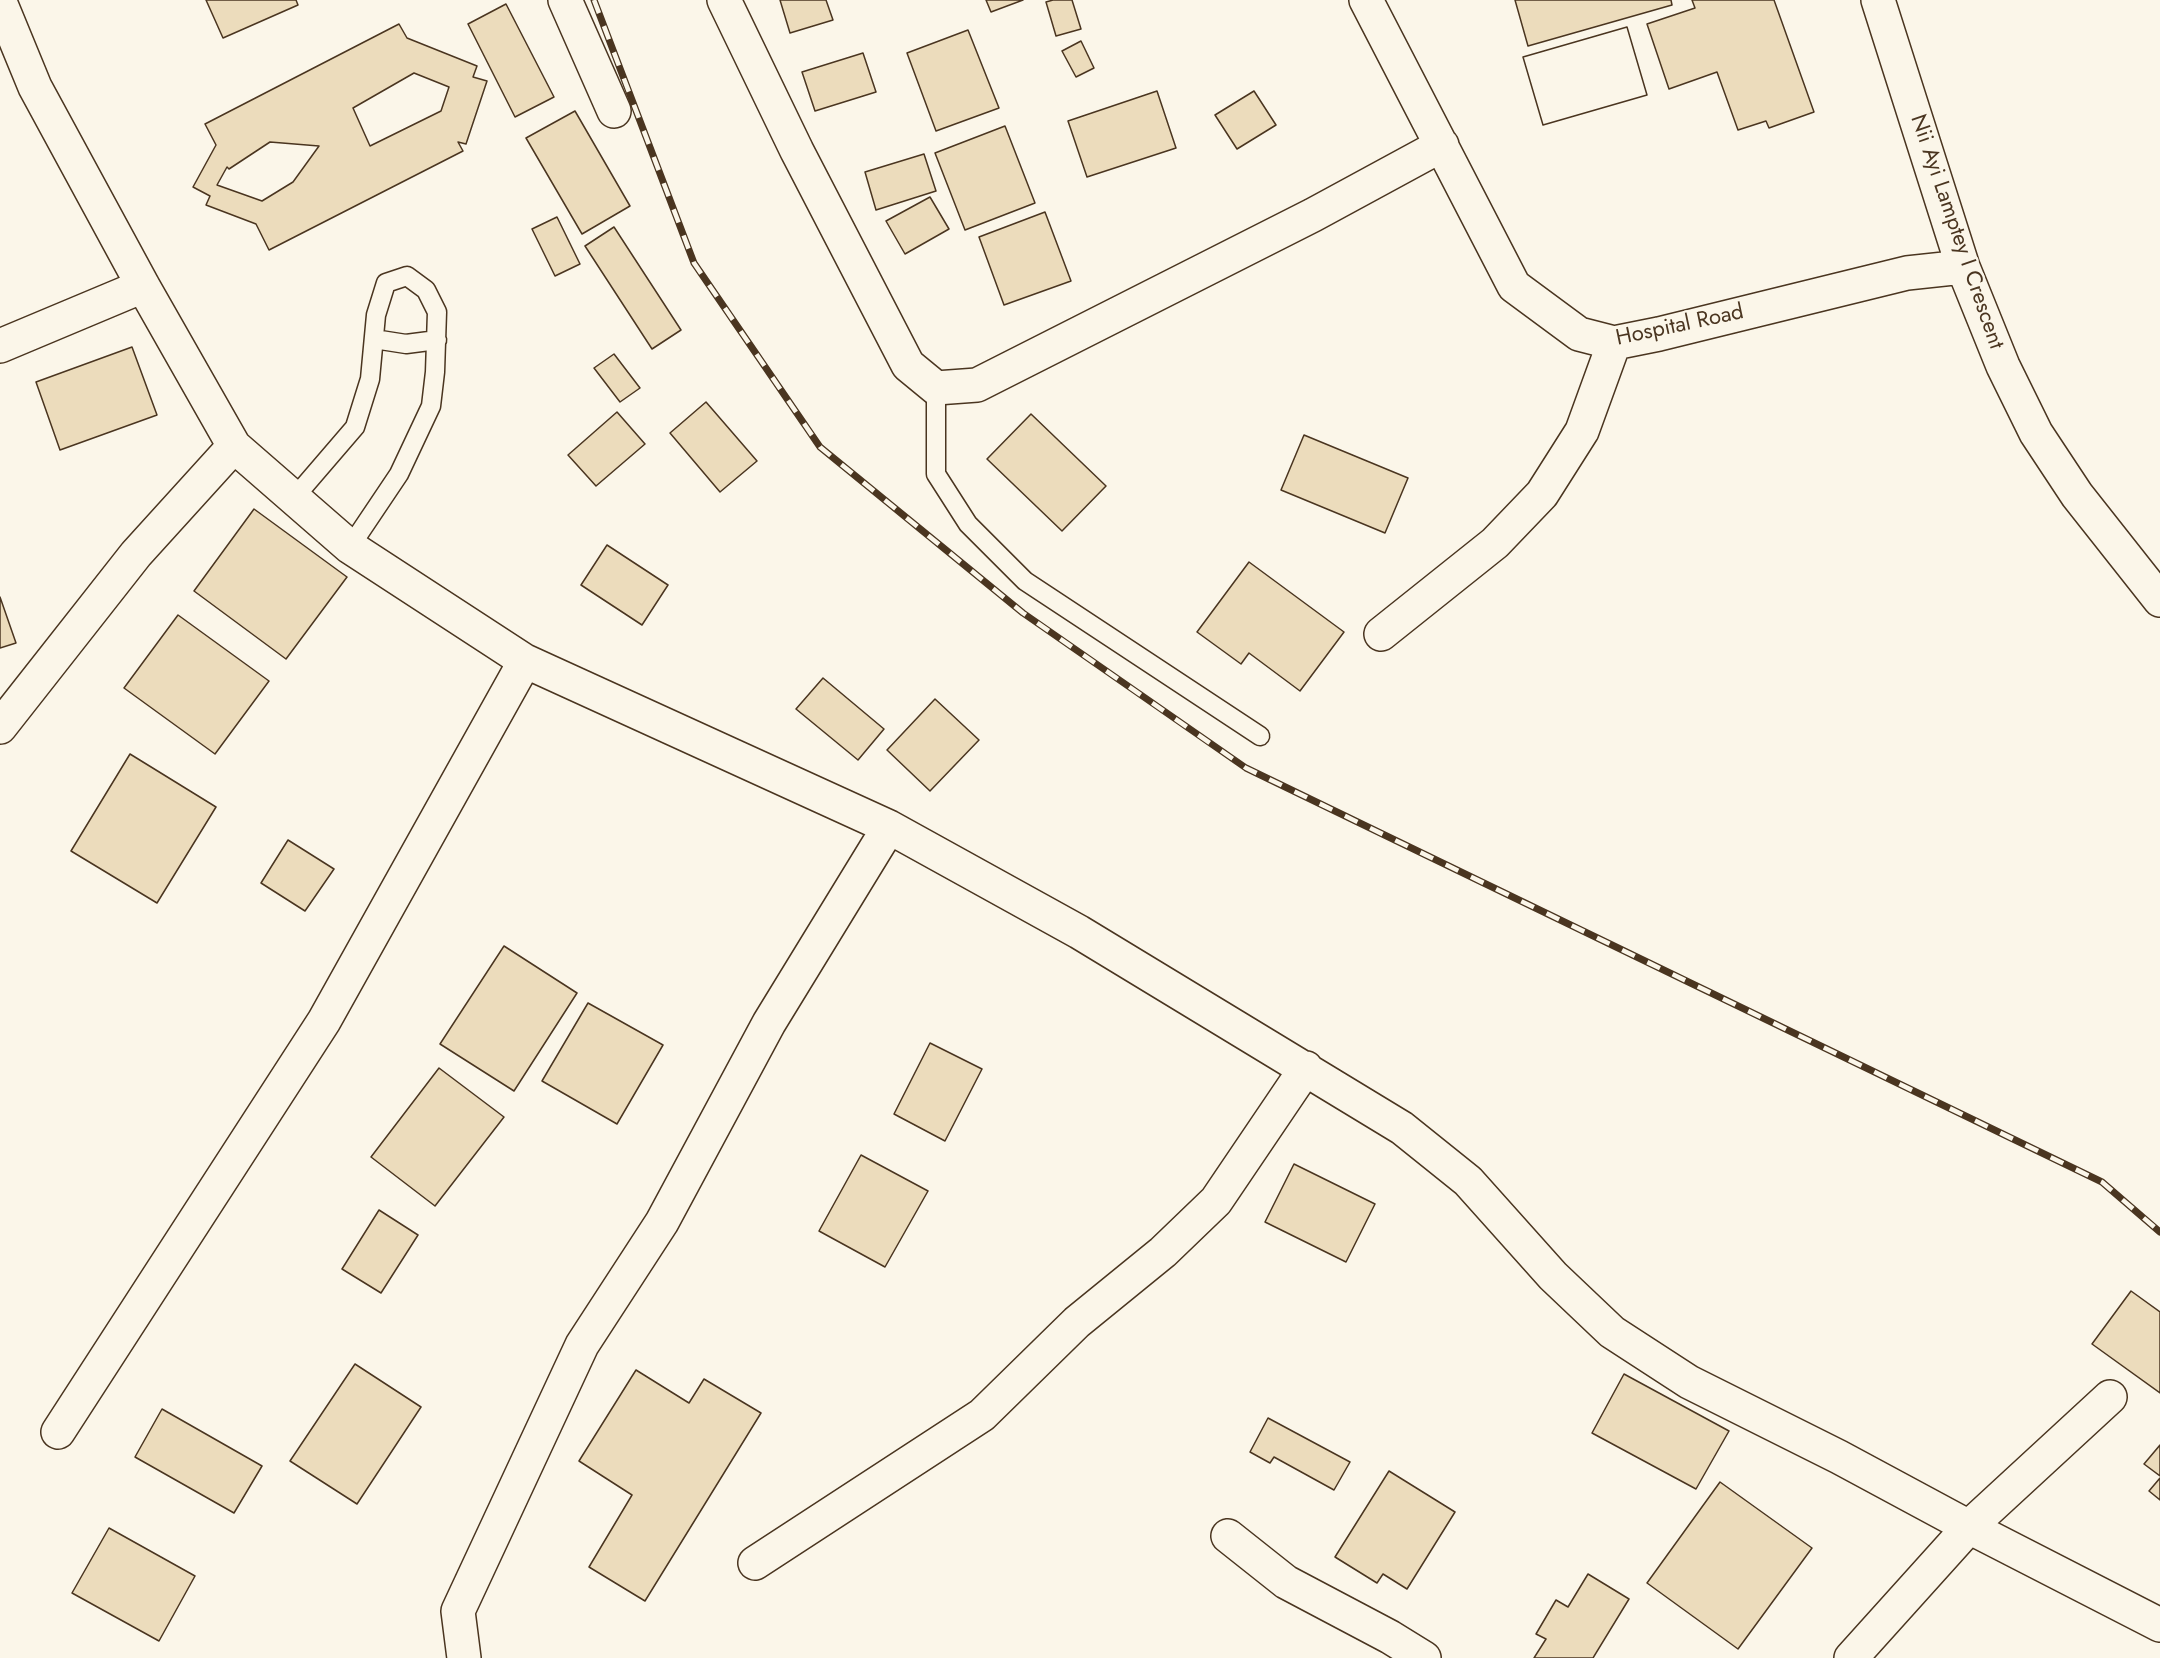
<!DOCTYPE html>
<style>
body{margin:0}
canvas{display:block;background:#fbf6e9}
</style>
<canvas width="2160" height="1658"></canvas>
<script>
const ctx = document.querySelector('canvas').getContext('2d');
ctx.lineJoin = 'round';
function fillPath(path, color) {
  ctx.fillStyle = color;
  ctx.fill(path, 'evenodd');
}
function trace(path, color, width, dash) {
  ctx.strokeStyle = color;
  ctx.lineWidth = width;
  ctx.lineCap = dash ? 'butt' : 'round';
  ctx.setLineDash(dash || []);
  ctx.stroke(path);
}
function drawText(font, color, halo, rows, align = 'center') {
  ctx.font = font + ' Jost,sans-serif';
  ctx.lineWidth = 4.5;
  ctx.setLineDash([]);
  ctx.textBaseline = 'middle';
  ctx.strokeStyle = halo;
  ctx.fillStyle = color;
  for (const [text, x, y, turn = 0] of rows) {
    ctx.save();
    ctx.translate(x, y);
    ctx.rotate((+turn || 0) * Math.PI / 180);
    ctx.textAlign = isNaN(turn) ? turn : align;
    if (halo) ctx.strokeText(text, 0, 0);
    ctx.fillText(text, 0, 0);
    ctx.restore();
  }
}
const building = new Path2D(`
 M 206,0 L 296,0 L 298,5 L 223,38 Z
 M 780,0 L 826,0 L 833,20 L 790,33 Z
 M 986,0 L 1023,0 L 991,12 Z
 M 1053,0 L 1072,0 L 1081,29 L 1056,36 L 1046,2 Z
 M 1515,0 L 1671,0 L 1672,5 L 1528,46 Z
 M 1692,0 L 1774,0 L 1814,112 L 1769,128 L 1766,121 L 1738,130 L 1717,72 L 1669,89 L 1647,24 L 1695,8 Z
 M 506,4 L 554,97 L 515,117 L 468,24 Z
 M 399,24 L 407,38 L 477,66 L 473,77 L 487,81 L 466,144 L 458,142 L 463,151 L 269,250 L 256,224 L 206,205 L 210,196 L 193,187 L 216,145 L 205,124 ZM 414,73 L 449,87 L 441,111 L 370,146 L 353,108 ZM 270,142 L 319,146 L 293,182 L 262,201 L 217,185 L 227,167 L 229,169 Z
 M 1627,27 L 1647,95 L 1543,125 L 1523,57 Z
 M 1627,27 L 1647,95 L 1543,125 L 1523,57 Z
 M 968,30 L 999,108 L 936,131 L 907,53 Z
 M 1081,41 L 1094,68 L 1076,77 L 1062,51 Z
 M 863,53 L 876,92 L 815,111 L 802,72 Z
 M 1157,91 L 1176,148 L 1087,177 L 1068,121 Z
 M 1254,91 L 1276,125 L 1237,149 L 1215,115 Z
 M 575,111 L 630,206 L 582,234 L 526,138 Z
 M 1005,126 L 1035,203 L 965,230 L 935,153 Z
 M 924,154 L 936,191 L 876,210 L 865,172 Z
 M 930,197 L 949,229 L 905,254 L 886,221 Z
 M 1045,212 L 1071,281 L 1004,305 L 979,237 Z
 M 557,217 L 580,264 L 555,276 L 532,229 Z
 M 614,227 L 681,330 L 652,349 L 585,246 Z
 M 132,347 L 157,415 L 60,450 L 36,382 Z
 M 614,354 L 640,388 L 620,402 L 594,368 Z
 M 706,402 L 757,461 L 720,492 L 670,433 Z
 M 617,412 L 645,444 L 596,486 L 568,455 Z
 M 1031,414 L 1106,486 L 1062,531 L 987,459 Z
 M 1304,435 L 1408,478 L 1385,533 L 1281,490 Z
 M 254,509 L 347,577 L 286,659 L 194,591 Z
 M 607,545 L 668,585 L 642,625 L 581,585 Z
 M 1249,562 L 1344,632 L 1300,691 L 1249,653 L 1241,664 L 1197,632 Z
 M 0,597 L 16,643 L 0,648 Z
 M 178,615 L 269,681 L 215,754 L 124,688 Z
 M 823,678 L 884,729 L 858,760 L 796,709 Z
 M 935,699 L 979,740 L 930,791 L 887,750 Z
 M 130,754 L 216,807 L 157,903 L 71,851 Z
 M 288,840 L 334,869 L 305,911 L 261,883 Z
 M 504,946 L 577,993 L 514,1091 L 440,1044 Z
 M 588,1003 L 663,1045 L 617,1124 L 542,1081 Z
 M 930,1043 L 982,1069 L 945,1141 L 894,1114 Z
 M 439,1068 L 504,1117 L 435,1206 L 371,1157 Z
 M 861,1155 L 928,1191 L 885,1267 L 819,1231 Z
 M 1294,1164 L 1375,1204 L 1346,1262 L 1265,1222 Z
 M 379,1210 L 418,1235 L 381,1293 L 342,1269 Z
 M 2131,1291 L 2160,1312 L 2160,1393 L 2092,1344 Z
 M 355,1364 L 421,1407 L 357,1504 L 290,1461 Z
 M 636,1370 L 689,1403 L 704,1379 L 761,1413 L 645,1601 L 589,1567 L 632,1495 L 579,1461 Z
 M 1624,1374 L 1729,1431 L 1696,1489 L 1592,1433 Z
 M 162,1409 L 262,1466 L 234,1513 L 135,1457 Z
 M 1268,1418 L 1350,1462 L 1334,1490 L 1274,1457 L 1270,1463 L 1250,1452 Z
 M 2160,1445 L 2160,1476 L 2144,1464 Z
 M 1389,1471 L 1455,1512 L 1407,1589 L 1383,1574 L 1377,1583 L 1335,1557 Z
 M 2160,1478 L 2160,1500 L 2149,1491 Z
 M 1720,1482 L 1812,1548 L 1738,1649 L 1647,1583 Z
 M 109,1528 L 195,1576 L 159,1641 L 72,1593 Z
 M 1588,1574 L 1629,1599 L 1593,1658 L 1534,1658 L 1546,1639 L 1536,1634 L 1556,1600 L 1568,1607 Z`);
const lane = new Path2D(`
 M 374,339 L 406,344 L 437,340
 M 936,388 L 936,474 L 968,524 L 1025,581 L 1260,736
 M 294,498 L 355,427 L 370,379 L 376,315 L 386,283 L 407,276 L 426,290 L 437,312 L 435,372 L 431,406 L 399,474 L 350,547`);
const street = new Path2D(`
 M 565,0 L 614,111
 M 724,0 L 797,151 L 908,365 L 936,388 L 977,385 L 1313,215 L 1442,145
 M 1366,0 L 1514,286 L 1579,334 L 1614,343 L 1659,334 L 1907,273 L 1963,267
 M 1878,0 L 1963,267 L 2003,366 L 2036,433 L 2077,495 L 2160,600
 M 0,2 L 35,87 L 143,286 L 234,446 L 350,547 L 525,661 L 889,827 L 1079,932 L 1402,1128 L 1468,1181 L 1553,1276 L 1612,1332 L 1689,1382 L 1839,1457 L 1969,1527 L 2160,1625
 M 0,346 L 143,286
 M 1381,634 L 1495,543 L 1542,494 L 1582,431 L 1614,343
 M 0,727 L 136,554 L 234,446
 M 58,1432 L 324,1021 L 525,661
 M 1228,1536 L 1286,1582 L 1390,1637 L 1424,1658
 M 755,1563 L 982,1415 L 1077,1322 L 1163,1252 L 1216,1201 L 1306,1068
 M 464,1658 L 458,1611 L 582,1345 L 662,1222 L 769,1023 L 889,827
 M 1851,1658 L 1969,1527 L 2110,1397`);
const rail = new Path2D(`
 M 594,0 L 694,263 L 820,447 L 1023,613 L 1246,768 L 2102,1182 L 2160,1232`);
const streetNames = [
 ["Nii Ayi Lamptey I Crescent",1956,232,71],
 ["Hospital Road",1680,326,-12]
];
fillPath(building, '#ecdcbc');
trace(building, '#4a3520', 1.5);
trace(lane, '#4a3520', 21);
trace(street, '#4a3520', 36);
trace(lane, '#fbf6e9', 18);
trace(street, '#fbf6e9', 33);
trace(rail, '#4a3520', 7);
trace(rail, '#fbf6e9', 4.5, [14]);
drawText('22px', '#4a3520', '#fbf6e9', streetNames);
</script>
